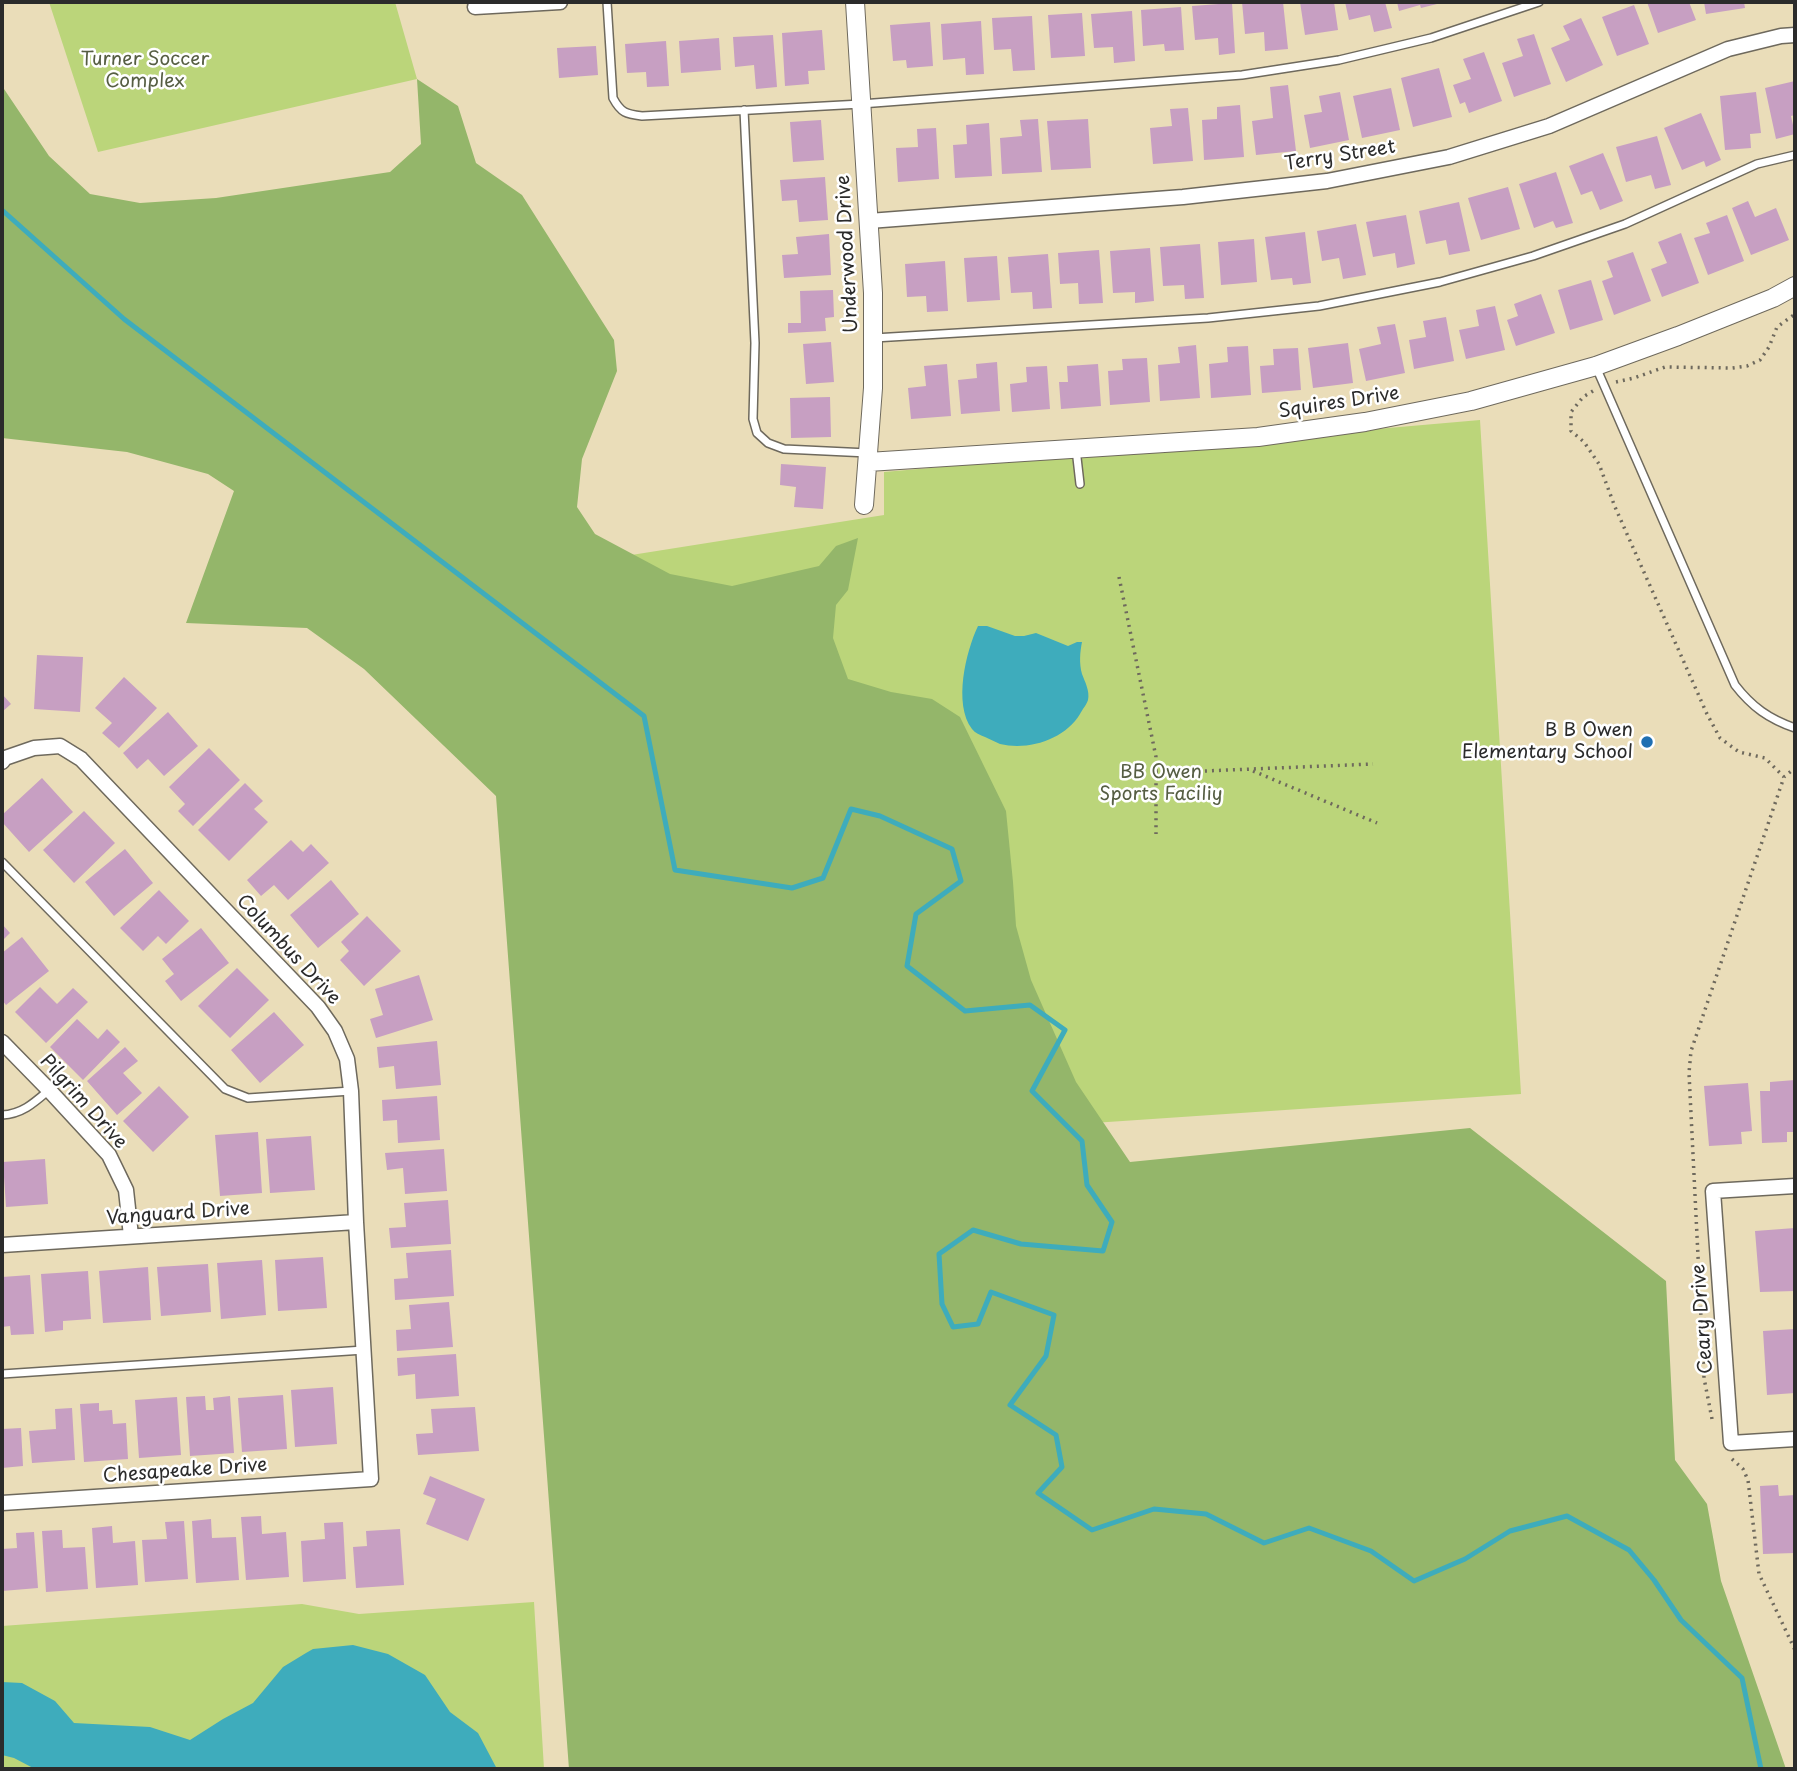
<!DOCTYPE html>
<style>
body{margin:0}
#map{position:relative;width:1797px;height:1771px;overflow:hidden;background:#eaddb9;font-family:"Playpen Sans",sans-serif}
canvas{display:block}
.frame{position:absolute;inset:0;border:4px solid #2b2b2b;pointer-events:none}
</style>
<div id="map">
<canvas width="1797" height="1771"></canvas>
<div class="frame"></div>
</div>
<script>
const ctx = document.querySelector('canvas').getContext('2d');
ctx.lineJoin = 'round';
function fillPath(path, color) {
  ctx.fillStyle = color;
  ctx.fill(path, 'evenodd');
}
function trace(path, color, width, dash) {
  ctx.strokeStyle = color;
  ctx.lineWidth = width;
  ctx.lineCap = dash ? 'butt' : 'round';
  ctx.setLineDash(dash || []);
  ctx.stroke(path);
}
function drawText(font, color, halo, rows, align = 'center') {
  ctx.font = font + ' "Playpen Sans",sans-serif';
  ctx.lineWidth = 5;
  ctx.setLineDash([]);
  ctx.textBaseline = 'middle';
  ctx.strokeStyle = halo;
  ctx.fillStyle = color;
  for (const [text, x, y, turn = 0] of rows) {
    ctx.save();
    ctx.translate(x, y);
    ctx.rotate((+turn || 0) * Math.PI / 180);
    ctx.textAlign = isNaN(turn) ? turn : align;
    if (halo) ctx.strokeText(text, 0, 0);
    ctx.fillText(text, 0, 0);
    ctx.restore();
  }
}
const green = new Path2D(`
 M 49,2 L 395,2 L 417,79 L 98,152 Z
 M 1480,420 L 1521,1094 L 562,1159 L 524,572 L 884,515 L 884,472 Z
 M 534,1602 L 544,1769 L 2,1769 L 2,1626 L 302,1604 L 359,1614 Z`);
const forest = new Path2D(`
 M 417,79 L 458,106 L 476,163 L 522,195 L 614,340 L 617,371 L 582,459 L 577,507 L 595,534 L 670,574 L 732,586 L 819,566 L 836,546 L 858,538 L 848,590 L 836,605 L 833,638 L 848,679 L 891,692 L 932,699 L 960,717 L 1006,811 L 1013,882 L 1016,926 L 1031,980 L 1076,1082 L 1130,1162 L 1470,1128 L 1666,1281 L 1675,1460 L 1707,1504 L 1721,1581 L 1786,1769 L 569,1769 L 496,796 L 364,669 L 307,628 L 186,623 L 234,491 L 208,474 L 127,452 L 2,438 L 2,86 L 49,156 L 90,194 L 140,203 L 216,198 L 390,172 L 421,144 Z`);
const water = new Path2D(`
 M 978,626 L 987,626 L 1015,636 L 1024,636 L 1036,633 L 1068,646 L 1077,642 L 1082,642 C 1080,652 1079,663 1082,674 C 1085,682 1090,691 1088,700 C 1087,704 1082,710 1080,714 C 1065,739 1029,751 1000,744 C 995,742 990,739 985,737 C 980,735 975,733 972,729 C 953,704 966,651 978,626 Z
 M 353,1645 L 388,1654 L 425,1675 L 450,1712 L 478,1733 L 497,1769 L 35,1769 L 14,1758 L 2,1755 L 2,1682 L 22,1683 L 55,1701 L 74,1723 L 150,1727 L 190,1740 L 223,1719 L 253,1703 L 283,1667 L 306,1653 L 313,1649 Z`);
const stream = new Path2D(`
 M 2,210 L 124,319 L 644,716 L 675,870 L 792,888 L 823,878 L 851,809 L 880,816 L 952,849 L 961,881 L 916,914 L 907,966 L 965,1011 L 1030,1005 L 1065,1030 L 1032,1091 L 1082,1141 L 1087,1185 L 1112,1222 L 1103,1251 L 1021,1244 L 973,1230 L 939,1254 L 942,1304 L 953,1327 L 978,1324 L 991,1292 L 1054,1315 L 1046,1356 L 1010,1405 L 1056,1435 L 1062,1467 L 1038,1493 L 1092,1530 L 1154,1509 L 1206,1514 L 1264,1543 L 1309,1528 L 1371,1551 L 1414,1581 L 1465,1559 L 1510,1531 L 1567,1516 L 1629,1550 L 1654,1580 L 1681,1620 L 1742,1678 L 1761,1769`);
const building = new Path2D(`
 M 1242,2 L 1283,2 L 1288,49 L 1265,51 L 1264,32 L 1245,34 Z
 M 1300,2 L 1334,2 L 1338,30 L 1305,35 Z
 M 1345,2 L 1385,2 L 1392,28 L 1374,32 L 1370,15 L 1349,20 Z
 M 1397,2 L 1441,2 L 1441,3 L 1421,8 L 1420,5 L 1399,11 Z
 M 1647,2 L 1689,2 L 1696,20 L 1658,33 Z
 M 1704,2 L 1744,2 L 1745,8 L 1706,14 Z
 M 1232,3 L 1235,53 L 1219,55 L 1218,38 L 1195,40 L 1192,6 Z
 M 1634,5 L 1649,44 L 1617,56 L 1602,17 Z
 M 1181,7 L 1184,50 L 1165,51 L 1164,44 L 1143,46 L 1141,10 Z
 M 1132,11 L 1135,61 L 1114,63 L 1113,47 L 1094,48 L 1091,14 Z
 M 1082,13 L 1085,56 L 1051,58 L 1048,15 Z
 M 1032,16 L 1035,70 L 1013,71 L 1011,49 L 994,50 L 992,18 Z
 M 1581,18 L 1603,65 L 1566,82 L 1551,48 L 1570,40 L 1563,26 Z
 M 981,21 L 984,74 L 966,75 L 965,58 L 943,60 L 941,24 Z
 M 930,22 L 933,66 L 907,68 L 906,60 L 893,61 L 890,25 Z
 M 822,30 L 825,70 L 808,71 L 809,84 L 785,86 L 782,33 Z
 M 1534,34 L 1551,84 L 1514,97 L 1502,63 L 1523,56 L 1517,39 Z
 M 773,35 L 777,87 L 756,89 L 754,65 L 735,67 L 733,37 Z
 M 719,38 L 721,70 L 681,73 L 679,41 Z
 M 666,41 L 669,86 L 647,87 L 646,72 L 627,73 L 625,44 Z
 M 596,46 L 598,75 L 559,78 L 557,48 Z
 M 1484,52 L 1502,101 L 1469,113 L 1465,102 L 1460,104 L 1453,85 L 1471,79 L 1463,59 Z
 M 1439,68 L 1452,117 L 1413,127 L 1401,78 Z
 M 1795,81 L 1795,115 L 1791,116 L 1795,134 L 1776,139 L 1765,88 Z
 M 1288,85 L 1296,151 L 1256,155 L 1252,121 L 1273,118 L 1270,87 Z
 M 1391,88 L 1400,130 L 1362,138 L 1353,96 Z
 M 1340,92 L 1349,140 L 1310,148 L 1304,115 L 1322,112 L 1319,96 Z
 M 1756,92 L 1761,133 L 1750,134 L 1751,148 L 1725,150 L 1720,96 Z
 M 1240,105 L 1244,157 L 1204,160 L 1202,120 L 1217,119 L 1217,107 Z
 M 1188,108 L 1193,161 L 1153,164 L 1150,128 L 1172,126 L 1170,109 Z
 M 1701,113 L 1721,160 L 1706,167 L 1704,161 L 1682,170 L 1664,128 Z
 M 1038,119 L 1042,172 L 1002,174 L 1000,138 L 1022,136 L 1020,120 Z
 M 1088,119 L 1091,168 L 1051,170 L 1047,121 Z
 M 821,120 L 824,160 L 793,162 L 790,122 Z
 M 989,123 L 992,176 L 955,178 L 953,145 L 967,144 L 966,125 Z
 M 936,128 L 939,179 L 898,182 L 896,148 L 918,147 L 917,129 Z
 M 1657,136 L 1671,185 L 1655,189 L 1651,175 L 1626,182 L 1616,147 Z
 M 1603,153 L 1623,201 L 1600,210 L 1592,191 L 1581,195 L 1569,166 Z
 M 1556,172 L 1573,223 L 1556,228 L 1553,221 L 1534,228 L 1519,184 Z
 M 825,177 L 828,220 L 799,222 L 797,200 L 782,201 L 780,180 Z
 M 1508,187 L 1520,229 L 1481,240 L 1468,198 Z
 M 1748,201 L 1755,217 L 1776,208 L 1789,240 L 1751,255 L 1732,208 Z
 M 1459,202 L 1470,251 L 1449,255 L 1446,240 L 1426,244 L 1419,211 Z
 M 1406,215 L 1415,264 L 1397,268 L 1395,253 L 1373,257 L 1366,222 Z
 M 1727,215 L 1744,261 L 1708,275 L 1694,238 L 1710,233 L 1706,223 Z
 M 1356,224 L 1366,275 L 1343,279 L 1339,258 L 1322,261 L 1317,231 Z
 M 1305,232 L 1311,283 L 1293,285 L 1292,278 L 1271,280 L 1265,237 Z
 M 1681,233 L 1699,283 L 1662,297 L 1651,269 L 1667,263 L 1658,242 Z
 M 829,234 L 831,275 L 784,278 L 782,255 L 798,254 L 796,237 Z
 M 1254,239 L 1257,282 L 1221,285 L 1218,242 Z
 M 1200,244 L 1204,298 L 1185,299 L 1184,285 L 1163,286 L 1160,247 Z
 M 1150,248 L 1154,301 L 1135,303 L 1135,292 L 1113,293 L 1110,251 Z
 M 1099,250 L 1103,303 L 1079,304 L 1078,283 L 1060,284 L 1058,253 Z
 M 1633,252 L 1651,301 L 1614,315 L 1602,281 L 1613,277 L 1607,261 Z
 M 1048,254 L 1052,308 L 1033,309 L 1032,292 L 1011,293 L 1008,257 Z
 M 997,256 L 1000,300 L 967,302 L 964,258 Z
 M 945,261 L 948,311 L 927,312 L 926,296 L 907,297 L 905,264 Z
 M 1591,280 L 1603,320 L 1570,330 L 1558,290 Z
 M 833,290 L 834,317 L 825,318 L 826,331 L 788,333 L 788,323 L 801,323 L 800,291 Z
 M 1541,294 L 1555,333 L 1516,346 L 1507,320 L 1518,316 L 1514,304 Z
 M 1495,306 L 1505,350 L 1466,359 L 1459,330 L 1479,326 L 1476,310 Z
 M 1446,317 L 1454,361 L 1414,369 L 1409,340 L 1426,337 L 1423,321 Z
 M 1395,324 L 1405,373 L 1366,381 L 1359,349 L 1381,344 L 1377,327 Z
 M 831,342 L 834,382 L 806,384 L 803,344 Z
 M 1348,343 L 1353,383 L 1313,388 L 1308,348 Z
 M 1196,345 L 1200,398 L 1160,401 L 1158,365 L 1180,363 L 1178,347 Z
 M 1248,346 L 1251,395 L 1211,398 L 1209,364 L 1228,362 L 1227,347 Z
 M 1298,348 L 1301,390 L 1262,393 L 1260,366 L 1274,365 L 1273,349 Z
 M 1147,358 L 1150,402 L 1110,405 L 1108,371 L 1123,370 L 1122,359 Z
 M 997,362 L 1000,411 L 961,414 L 958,380 L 977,378 L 976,364 Z
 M 947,364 L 951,416 L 911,419 L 908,388 L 926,386 L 924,366 Z
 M 1098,364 L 1101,406 L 1061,409 L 1059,382 L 1068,382 L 1067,366 Z
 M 1047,366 L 1050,409 L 1012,412 L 1010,384 L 1027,382 L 1026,367 Z
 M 830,397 L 831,437 L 791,438 L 790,398 Z
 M 781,464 L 826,467 L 823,509 L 794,507 L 796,487 L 780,485 Z
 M 37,655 L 83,657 L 80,712 L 34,709 Z
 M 124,677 L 157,708 L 119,748 L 102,733 L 112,723 L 95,708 Z
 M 2,694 L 11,704 L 2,712 Z
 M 168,712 L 198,746 L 164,776 L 148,759 L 137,769 L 123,753 Z
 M 209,748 L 240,780 L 193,826 L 178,811 L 185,804 L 169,787 Z
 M 42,778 L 73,812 L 29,852 L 2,822 L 2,815 Z
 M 245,783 L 263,801 L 254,809 L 268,822 L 229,861 L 198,830 Z
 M 84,811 L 115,843 L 74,883 L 43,850 Z
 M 291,840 L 303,852 L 311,844 L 329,863 L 288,900 L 274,885 L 261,896 L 247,880 Z
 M 125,849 L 153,883 L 114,916 L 85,882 Z
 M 331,880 L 359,914 L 318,948 L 290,915 Z
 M 159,890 L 189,921 L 166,944 L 158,936 L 143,951 L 120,928 Z
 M 367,916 L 401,951 L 364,986 L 340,960 L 349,951 L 341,942 Z
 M 2,924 L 10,933 L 2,941 Z
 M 201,928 L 229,963 L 181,1001 L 165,981 L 174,974 L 162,959 Z
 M 22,937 L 49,971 L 6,1005 L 2,1000 L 2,953 Z
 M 237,968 L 269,1000 L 230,1038 L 198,1006 Z
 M 419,975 L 433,1020 L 376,1038 L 370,1019 L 383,1015 L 375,989 Z
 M 40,987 L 57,1004 L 73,988 L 88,1002 L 46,1043 L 15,1012 Z
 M 274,1012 L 304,1045 L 260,1083 L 231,1050 Z
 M 77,1019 L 98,1039 L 107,1029 L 120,1042 L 83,1080 L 50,1047 Z
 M 437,1041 L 441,1085 L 396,1089 L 394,1066 L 379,1068 L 377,1047 Z
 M 125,1047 L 138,1061 L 123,1073 L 142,1093 L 117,1115 L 87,1081 Z
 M 1795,1080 L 1795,1132 L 1787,1132 L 1787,1142 L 1762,1143 L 1760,1091 L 1770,1091 L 1770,1082 Z
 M 1748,1083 L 1752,1131 L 1741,1132 L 1742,1144 L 1709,1146 L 1704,1086 Z
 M 159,1086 L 189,1117 L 153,1152 L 123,1121 Z
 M 437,1096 L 440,1140 L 398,1143 L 397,1120 L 383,1121 L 382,1100 Z
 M 258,1132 L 262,1193 L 220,1196 L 215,1135 Z
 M 311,1136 L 315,1190 L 270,1193 L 266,1139 Z
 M 444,1149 L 447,1191 L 405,1194 L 403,1168 L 387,1170 L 385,1153 Z
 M 45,1159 L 48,1204 L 6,1207 L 3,1162 Z
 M 448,1200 L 451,1244 L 391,1248 L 389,1228 L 406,1227 L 404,1203 Z
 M 1795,1228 L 1795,1291 L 1760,1292 L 1755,1231 Z
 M 451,1250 L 454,1296 L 395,1300 L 394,1279 L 408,1278 L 406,1253 Z
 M 323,1257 L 327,1308 L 278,1311 L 275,1260 Z
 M 262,1260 L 266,1315 L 221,1319 L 217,1263 Z
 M 208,1264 L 211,1312 L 161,1316 L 157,1267 Z
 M 148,1267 L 151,1320 L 103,1323 L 99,1271 Z
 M 88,1271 L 91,1319 L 63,1321 L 63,1330 L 45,1332 L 41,1274 Z
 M 30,1275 L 34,1334 L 11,1335 L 10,1326 L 2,1327 L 2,1277 Z
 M 449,1302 L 453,1347 L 397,1351 L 396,1330 L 411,1329 L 409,1305 Z
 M 1795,1329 L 1795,1393 L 1767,1395 L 1763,1331 Z
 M 456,1354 L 459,1396 L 416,1399 L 415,1374 L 398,1376 L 397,1358 Z
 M 333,1387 L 337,1444 L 295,1447 L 291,1390 Z
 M 283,1395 L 287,1449 L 242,1452 L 238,1398 Z
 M 205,1396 L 206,1410 L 214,1410 L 213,1398 L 230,1396 L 234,1453 L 190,1456 L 186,1397 Z
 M 177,1397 L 181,1455 L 139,1458 L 135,1400 Z
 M 99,1403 L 99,1411 L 112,1410 L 113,1424 L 126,1423 L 128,1459 L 84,1462 L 80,1404 Z
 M 475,1407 L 479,1451 L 418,1455 L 416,1434 L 433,1433 L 431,1409 Z
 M 72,1408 L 75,1460 L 32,1463 L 29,1431 L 56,1429 L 55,1409 Z
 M 21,1428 L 23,1466 L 2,1468 L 2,1429 Z
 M 430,1476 L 485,1499 L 468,1541 L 426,1524 L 436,1499 L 423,1494 Z
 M 1778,1485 L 1779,1496 L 1795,1495 L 1795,1553 L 1763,1554 L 1760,1486 Z
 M 261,1516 L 262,1534 L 286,1532 L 289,1577 L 246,1580 L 241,1517 Z
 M 211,1519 L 212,1538 L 236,1537 L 239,1580 L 196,1583 L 192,1521 Z
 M 184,1521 L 188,1579 L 145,1582 L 142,1540 L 167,1539 L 165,1522 Z
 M 343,1522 L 346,1579 L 303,1582 L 301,1541 L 325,1539 L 324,1523 Z
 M 112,1526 L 113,1543 L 135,1541 L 138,1585 L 96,1588 L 92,1528 Z
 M 400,1529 L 404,1585 L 356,1588 L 353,1547 L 367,1546 L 366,1531 Z
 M 62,1530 L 63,1548 L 85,1547 L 88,1589 L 46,1592 L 42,1531 Z
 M 34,1532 L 38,1588 L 2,1591 L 2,1549 L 17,1548 L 16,1533 Z`);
const path = new Path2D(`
 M 1616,382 L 1634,378 L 1665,367 L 1732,368 L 1747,366 L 1760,360 L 1769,347 L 1777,327 L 1795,314
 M 1593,391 L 1583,397 L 1571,412 L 1571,431 L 1584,442 L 1599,464 L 1615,507 L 1707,714 L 1720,738 L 1739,752 L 1765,758 L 1784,777
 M 1119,577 L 1156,757 L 1156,834
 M 1253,771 L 1377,823
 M 1156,773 L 1373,764
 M 1712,1419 L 1704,1378 L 1689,1073 L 1691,1051 L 1784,777 L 1795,768
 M 1732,1459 L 1743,1469 L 1748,1480 L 1759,1574 L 1795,1650`);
const service = new Path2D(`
 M 607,2 L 613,98 C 621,113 626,114 642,116 L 861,104 L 1242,75 L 1339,60 L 1431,38 L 1539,2
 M 744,110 L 755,343 L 753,419 L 757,433 L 768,443 L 784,449 L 868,453
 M 874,338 L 1208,318 L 1319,306 L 1440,282 L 1533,256 L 1625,224 L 1757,164 L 1795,155
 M 1596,367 L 1735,685 C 1752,707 1769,719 1795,728
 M 1076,449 L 1080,484
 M 2,862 L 225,1089 L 248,1098 L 351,1091
 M 2,1115 C 22,1114 34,1103 49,1090
 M 2,1374 L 364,1350`);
const minor = new Path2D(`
 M 475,7 L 560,2
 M 869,221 L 1183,197 L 1327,181 L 1449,157 L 1549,126 L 1728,49 L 1781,36 L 1795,35
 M 2,762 L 5,758 L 34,748 L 60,746 L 81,759 L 318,1007 L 335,1031 L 347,1059 L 351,1091 L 356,1222 L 371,1479 L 2,1503
 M 2,1042 L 49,1090 L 109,1155 L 126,1190 L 131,1236
 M 1795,1186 L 1713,1191 L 1731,1443 L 1795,1439
 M 2,1245 L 356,1222`);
const tertiary = new Path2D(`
 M 855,2 L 873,293 L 873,388 L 864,505
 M 868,462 L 1258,437 L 1365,422 L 1471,401 L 1596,366 L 1678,336 L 1773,298 L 1795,286`);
const markers = [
 [1647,742,7,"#1f6fb2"]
];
const parkNames = [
 ["Turner Soccer",145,60],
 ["Complex",145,82],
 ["BB Owen",1161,773],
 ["Sports Faciliy",1161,795]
];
const streetNames = [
 ["Terry Street",1340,156,-9],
 ["Underwood Drive",848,254,-93],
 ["Squires Drive",1339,403,-9],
 ["Columbus Drive",288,950,47],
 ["Pilgrim Drive",83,1102,48],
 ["Vanguard Drive",178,1214,-4],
 ["Ceary Drive",1703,1319,-94],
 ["Chesapeake Drive",185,1471,-4]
];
const poiNames = [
 ["B B Owen",1633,731],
 ["Elementary School",1633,753]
];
fillPath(green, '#bbd57a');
fillPath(forest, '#94b66a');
fillPath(water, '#3eacbc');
trace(stream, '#3eacbc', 5);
fillPath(building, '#c79fc2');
trace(service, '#6e695d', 10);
trace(minor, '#6e695d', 17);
trace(tertiary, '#6e695d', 20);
trace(path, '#6e695d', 3.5, [2, 5]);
trace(service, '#fff', 7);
trace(minor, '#fff', 14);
trace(tertiary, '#fff', 18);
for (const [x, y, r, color] of markers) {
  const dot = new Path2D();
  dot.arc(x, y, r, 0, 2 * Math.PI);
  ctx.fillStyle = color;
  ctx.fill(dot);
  trace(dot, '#fff', 2.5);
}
drawText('19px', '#565e43', '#fff', parkNames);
drawText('19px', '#2b2b2b', '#fff', streetNames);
drawText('19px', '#2b2b2b', '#fff', poiNames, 'right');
</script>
